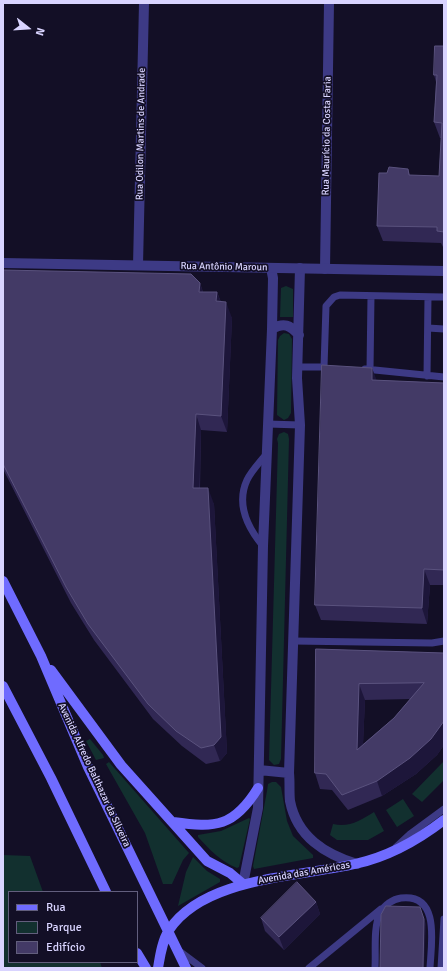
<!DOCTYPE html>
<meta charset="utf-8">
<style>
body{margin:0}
#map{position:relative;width:447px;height:971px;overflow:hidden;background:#130f26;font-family:Signika,sans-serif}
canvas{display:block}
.frame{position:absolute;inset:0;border:4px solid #d9d4ff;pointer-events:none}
.legend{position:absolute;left:8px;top:891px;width:130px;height:72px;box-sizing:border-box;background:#130f26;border:1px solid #625e7d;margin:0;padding:5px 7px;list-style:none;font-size:12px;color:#d9d4ff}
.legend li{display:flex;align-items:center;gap:8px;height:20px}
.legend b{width:20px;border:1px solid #625e7d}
.north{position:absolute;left:8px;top:8px;width:40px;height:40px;-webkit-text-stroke:3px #130f26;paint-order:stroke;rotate:107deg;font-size:11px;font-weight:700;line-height:16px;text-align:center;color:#d9d4ff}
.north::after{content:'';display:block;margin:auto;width:14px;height:18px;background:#d9d4ff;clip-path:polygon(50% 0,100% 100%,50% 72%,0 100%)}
</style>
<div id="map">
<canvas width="447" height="971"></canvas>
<div class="frame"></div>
<ul class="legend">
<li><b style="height:5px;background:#6f6bff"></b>Rua</li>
<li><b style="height:11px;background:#12302f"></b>Parque</li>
<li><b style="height:11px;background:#433a66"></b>Edifício</li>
</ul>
<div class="north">N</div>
</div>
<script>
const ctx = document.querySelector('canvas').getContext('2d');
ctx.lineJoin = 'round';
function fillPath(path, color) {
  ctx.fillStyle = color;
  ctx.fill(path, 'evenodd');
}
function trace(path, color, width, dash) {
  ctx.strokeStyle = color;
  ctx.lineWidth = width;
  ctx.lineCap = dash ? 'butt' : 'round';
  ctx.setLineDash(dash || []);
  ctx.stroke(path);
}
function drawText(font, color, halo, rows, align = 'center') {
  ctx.font = font + ' Signika,sans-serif';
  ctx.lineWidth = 3.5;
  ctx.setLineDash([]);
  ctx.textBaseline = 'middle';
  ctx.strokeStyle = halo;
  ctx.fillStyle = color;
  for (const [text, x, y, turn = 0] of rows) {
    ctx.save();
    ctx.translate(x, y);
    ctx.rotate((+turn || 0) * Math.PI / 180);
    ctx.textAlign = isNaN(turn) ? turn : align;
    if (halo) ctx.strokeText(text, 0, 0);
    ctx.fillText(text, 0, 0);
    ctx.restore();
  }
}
const green = new Path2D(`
 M 286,286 L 293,289 L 293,317 L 280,317 L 281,288 Z
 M 284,333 L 289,334 L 292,339 L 291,413 L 288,418 L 284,420 L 277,415 L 278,340 L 280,336 Z
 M 284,432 L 288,434 L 289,439 L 281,759 L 279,764 L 274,765 L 269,760 L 278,443 L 277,439 L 279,434 Z
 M 90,739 L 103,755 L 104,758 L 96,760 L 86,741 Z
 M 444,761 L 444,780 L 422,802 L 412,794 Z
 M 109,762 L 189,853 L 183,860 L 172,884 L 163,884 L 145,833 L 106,764 Z
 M 272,782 L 276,782 L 281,787 L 287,821 L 293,836 L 313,855 L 313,858 L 254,869 L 253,866 L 267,791 L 268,784 Z
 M 403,799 L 414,816 L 397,827 L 386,810 Z
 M 374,812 L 384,831 L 368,840 L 337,840 L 330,835 L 333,824 C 349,828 361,820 374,812 Z
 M 249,818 L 250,819 L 239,867 L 237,868 C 220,861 210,850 198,837 L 198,835 L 221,831 Z
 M 3,855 L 30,856 L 43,892 L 9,892 L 9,962 L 100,962 L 102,968 L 3,968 Z
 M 193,857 L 207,871 L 220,879 L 220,882 L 178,906 L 186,872 Z`);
const service = new Path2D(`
 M 428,328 L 444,329
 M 298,367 L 324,367 L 326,306 L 334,297 L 340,295 L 444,297
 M 365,369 L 444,377
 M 370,370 L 371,296
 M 427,376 L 428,297
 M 268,424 L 300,425
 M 263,546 C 248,528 236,504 247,480 C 251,471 261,461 267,453
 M 293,641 L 432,643 L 444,641
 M 396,847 L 410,834 L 444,809
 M 178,950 L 202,968
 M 309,968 L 381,909
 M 375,968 C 376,951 373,928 380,913 C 384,905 393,899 401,898 C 441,893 431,945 430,968
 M 441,968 L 444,919`);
const minor = new Path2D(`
 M 138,265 L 144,3
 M 300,268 L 297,378 L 300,425 L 289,773 C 290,782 289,792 290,801 C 297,837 325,854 357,864
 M 325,269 L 329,3
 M 272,329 C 284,322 290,325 299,335
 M 259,770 L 289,773
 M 243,884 L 258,808 L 263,546 L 272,329 L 273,278 L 271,268`);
const tertiary = new Path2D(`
 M 3,263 L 444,271`);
const secondary = new Path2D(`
 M 3,581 L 41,656 L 88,767 L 186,968
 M 51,670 L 121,765 L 207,861 L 230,873 L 243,884
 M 3,686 L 51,778 L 106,892
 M 173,822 C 216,828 234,827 258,788
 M 137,953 L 146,968
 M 158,968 C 160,956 162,941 169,930 C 204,877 299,877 355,864 C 388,857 418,840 444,820`);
const wall = new Path2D(`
 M 444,46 L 444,247 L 443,247 L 441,243 L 383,241 L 377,226 L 387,173 L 408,169 L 410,175 L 439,176 L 441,138 L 440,138 L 434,122 L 436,82 L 434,75 Z
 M 3,270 L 200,283 L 203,292 L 217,292 L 221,302 L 232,318 L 227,432 L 201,430 L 200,488 L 214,504 L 227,753 L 220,761 L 206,764 L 182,746 L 153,719 L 94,640 L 71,603 L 3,469 Z
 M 372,368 L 376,380 L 444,383 L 444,585 L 430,585 L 427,624 L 321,620 L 315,605 Z
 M 316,649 L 444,653 L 444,745 L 437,755 L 416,774 L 382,796 L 348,810 L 332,790 L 320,789 L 315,773 ZM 410,699 L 394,718 L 363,744 L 365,700 Z
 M 316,902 L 320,914 L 284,950 L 265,931 L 261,918 Z`);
const shadedWall = new Path2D(`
 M 200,283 L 205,299 L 199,292 Z
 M 217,292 L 223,308 L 216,301 Z
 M 226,302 L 232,318 L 227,432 L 221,416 Z
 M 372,368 L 378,384 L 372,380 Z
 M 196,414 L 201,430 L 199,504 L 193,488 Z
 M 208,488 L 214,504 L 227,753 L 220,761 L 214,745 Z
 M 424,569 L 430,585 L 427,624 L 422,608 Z
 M 359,684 L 365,700 L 362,766 L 357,750 Z
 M 444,721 L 444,745 L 437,755 L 416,774 L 382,796 L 377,781 Z
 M 316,902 L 320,914 L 284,950 L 279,937 Z
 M 420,907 L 426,924 L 424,968 L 423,968 Z`);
const building = new Path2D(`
 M 435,46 L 444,46 L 444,232 L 437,231 L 437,227 L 377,226 L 379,173 L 387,173 L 389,167 L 408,169 L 409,175 L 439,176 L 442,123 L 434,122 L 437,75 L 434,75 Z
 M 3,270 L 191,274 L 200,283 L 199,292 L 217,292 L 216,301 L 226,302 L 221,416 L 196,414 L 193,488 L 208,488 L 221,737 L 214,745 L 201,748 L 176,731 L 148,704 L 88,624 L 66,587 L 3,464 Z
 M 322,365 L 372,368 L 372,380 L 444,383 L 444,570 L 424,569 L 422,608 L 315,605 Z
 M 316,649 L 444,653 L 444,721 L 431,739 L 410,758 L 377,781 L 342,795 L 326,774 L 315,773 ZM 424,683 L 394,718 L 357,750 L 359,684 Z
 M 297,882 L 316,902 L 279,937 L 261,918 Z
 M 386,906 L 420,907 L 424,919 L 423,968 L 380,968 L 381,915 Z`);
const streetNames = [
 ["Rua Odilon Martins de Andrade",141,134,-89],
 ["Rua Maurício da Costa Faria",327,136,-89],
 ["Rua Antônio Maroun",224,267,1],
 ["Avenida Alfredo Balthazar da Silveira",94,775,65],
 ["Avenida das Américas",304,873,-10]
];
fillPath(green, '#12302f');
trace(service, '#3d3a85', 7);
trace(minor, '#3d3a85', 10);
trace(tertiary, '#3d3a85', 10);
trace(secondary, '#6f6bff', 10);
fillPath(wall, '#312854');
fillPath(shadedWall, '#1d163a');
fillPath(building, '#433a66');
trace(building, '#5a527e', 1);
drawText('10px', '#d9d4ff', '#130f26', streetNames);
</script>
